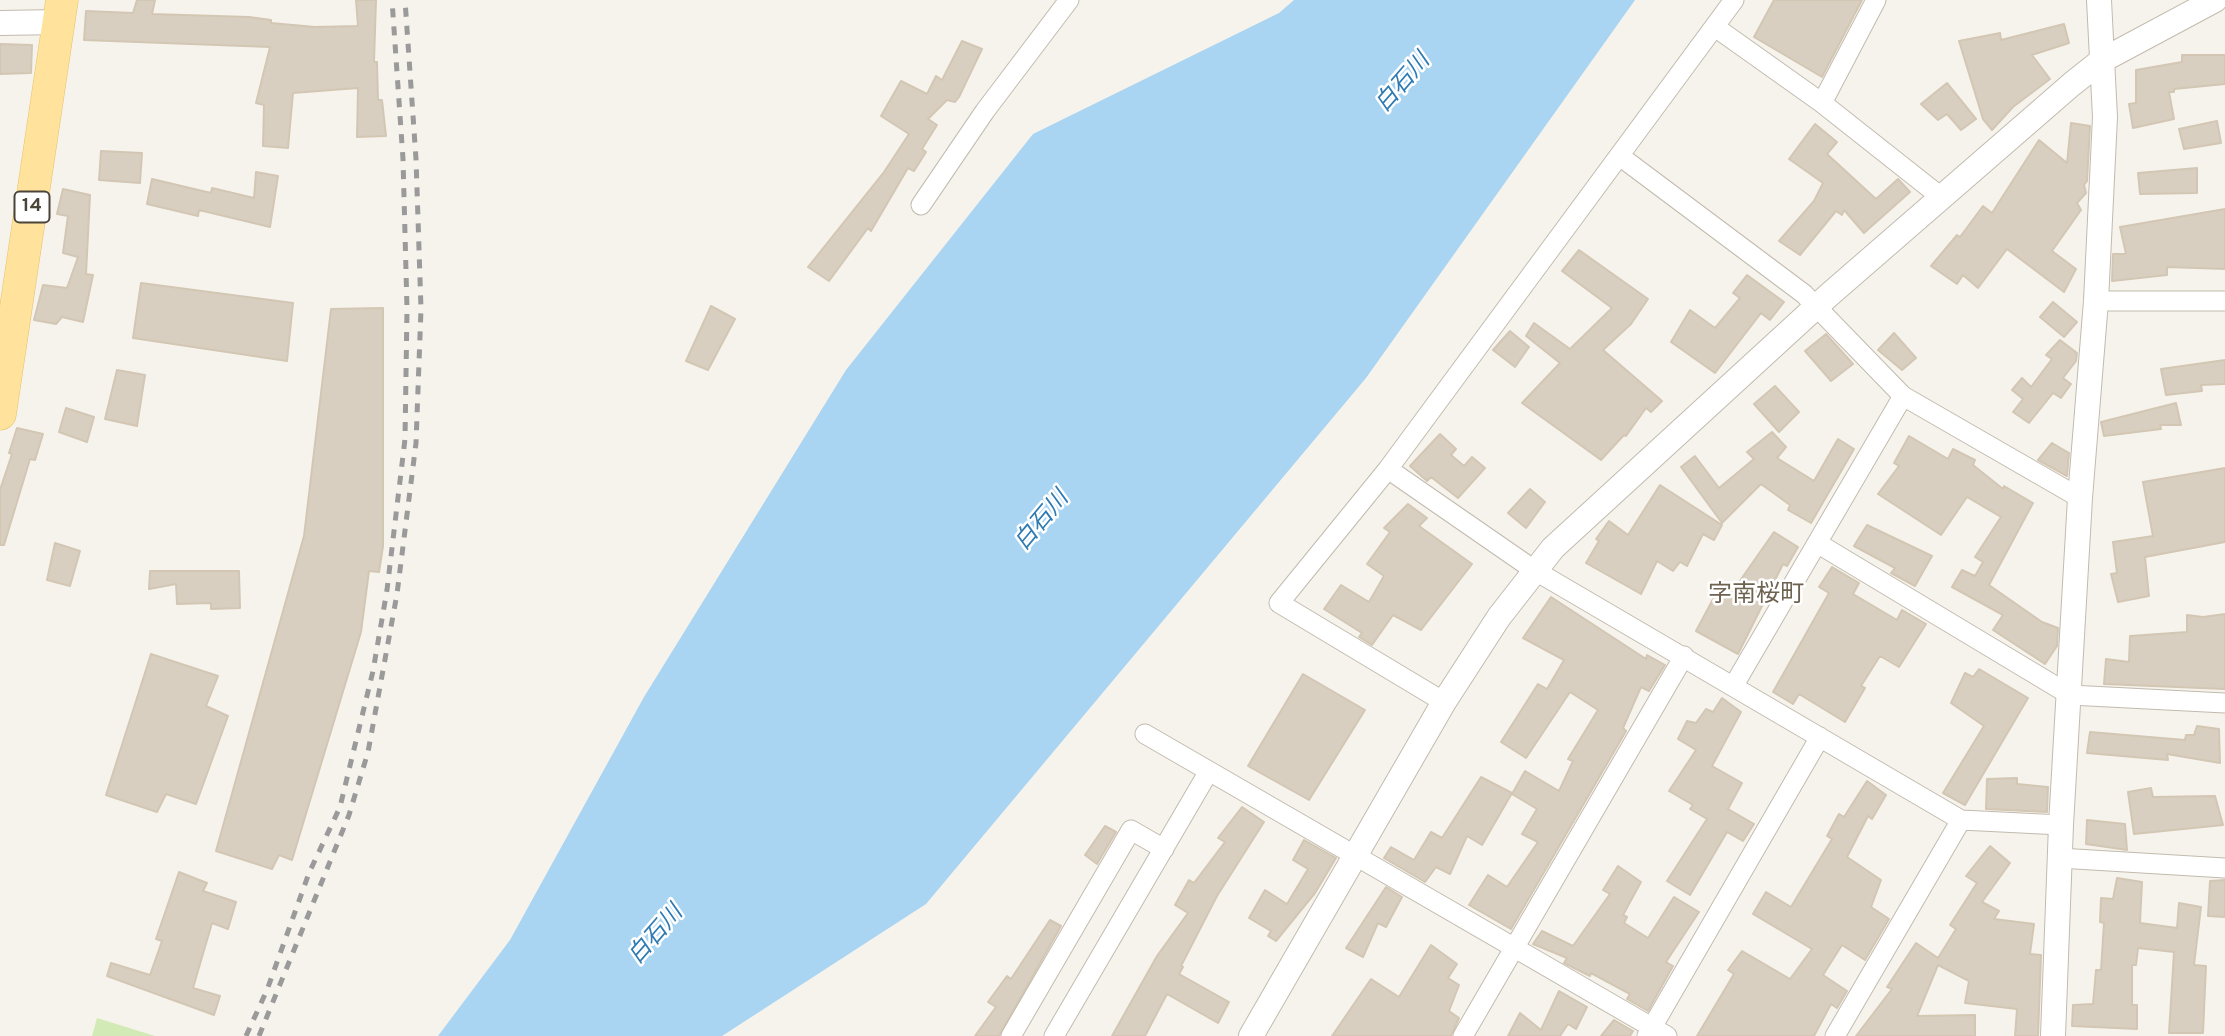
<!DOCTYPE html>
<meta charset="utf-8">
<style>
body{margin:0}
canvas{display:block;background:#f6f3ec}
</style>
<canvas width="2225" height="1036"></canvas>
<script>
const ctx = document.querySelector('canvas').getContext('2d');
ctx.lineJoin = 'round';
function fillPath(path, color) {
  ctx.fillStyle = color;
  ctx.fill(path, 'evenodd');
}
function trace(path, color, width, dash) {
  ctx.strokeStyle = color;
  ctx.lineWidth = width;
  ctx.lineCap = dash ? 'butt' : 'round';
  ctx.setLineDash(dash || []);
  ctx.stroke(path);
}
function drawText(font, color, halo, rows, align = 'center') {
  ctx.font = font + ' Overpass,"Noto Sans JP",sans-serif';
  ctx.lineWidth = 5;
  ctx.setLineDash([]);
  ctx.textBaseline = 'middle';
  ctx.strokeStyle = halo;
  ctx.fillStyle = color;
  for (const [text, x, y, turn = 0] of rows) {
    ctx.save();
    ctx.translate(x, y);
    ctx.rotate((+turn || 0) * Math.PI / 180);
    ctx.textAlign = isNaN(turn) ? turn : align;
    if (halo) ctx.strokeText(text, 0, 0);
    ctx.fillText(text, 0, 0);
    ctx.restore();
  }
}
const green = new Path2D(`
 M 97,1018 L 155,1036 L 92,1036 Z`);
const water = new Path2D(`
 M 1294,0 L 1635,0 L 1366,378 L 926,904 L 722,1036 L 438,1036 L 510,940 L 644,697 L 846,370 L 1033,134 L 1279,13 Z`);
const building = new Path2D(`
 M 137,0 L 155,0 L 152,14 L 249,17 L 271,20 L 271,23 L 315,27 L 358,26 L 356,0 L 376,0 L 374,62 L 377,62 L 378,100 L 382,100 L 386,136 L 357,137 L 358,88 L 293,93 L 288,148 L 263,146 L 264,105 L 256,103 L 270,47 L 84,40 L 86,11 L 133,13 Z
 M 1774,0 L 1862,0 L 1822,77 L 1754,37 Z
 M 2064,24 L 2069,43 L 2032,55 L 2050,79 L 2013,107 L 1992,130 L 1983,119 L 1959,41 L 2000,33 L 2001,40 Z
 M 962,41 L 982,49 L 959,97 L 955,102 L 947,100 L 928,119 L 937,125 L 922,149 L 926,152 L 914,171 L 908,168 L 871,231 L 868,228 L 829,281 L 808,267 L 884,172 L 909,134 L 881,116 L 901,81 L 927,94 L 936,76 L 942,80 Z
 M 0,44 L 32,45 L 31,73 L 0,74 Z
 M 2182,55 L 2225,55 L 2225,84 L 2174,89 L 2174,92 L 2169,92 L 2174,119 L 2133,128 L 2129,104 L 2136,103 L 2136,70 L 2182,62 Z
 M 1947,83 L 1976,119 L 1961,130 L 1947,114 L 1938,120 L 1921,104 Z
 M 2217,121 L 2221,143 L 2184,149 L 2179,129 Z
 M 2071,123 L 2090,126 L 2087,181 L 2084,185 L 2086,193 L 2077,203 L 2081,210 L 2052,251 L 2076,269 L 2064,292 L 2007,249 L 1978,288 L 1963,275 L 1957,284 L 1931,266 L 1957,235 L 1960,237 L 1983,206 L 1992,213 L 2039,140 L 2067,163 Z
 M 1815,124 L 1837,142 L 1827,154 L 1876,199 L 1898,179 L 1910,192 L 1864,233 L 1844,210 L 1842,215 L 1836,211 L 1800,255 L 1779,241 L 1814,201 L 1823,183 L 1789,159 Z
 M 101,151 L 142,153 L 140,183 L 99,180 Z
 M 2197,168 L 2197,193 L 2140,194 L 2138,173 Z
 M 256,172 L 278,176 L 270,227 L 199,210 L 198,216 L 147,204 L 152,179 L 211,193 L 212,188 L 254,198 Z
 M 63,189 L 90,195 L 86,274 L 93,275 L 83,322 L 62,317 L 56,324 L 34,320 L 43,285 L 67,288 L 78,257 L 63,253 L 68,216 L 57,214 Z
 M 2225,209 L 2225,269 L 2167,267 L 2167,275 L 2112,281 L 2113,254 L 2126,254 L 2120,227 Z
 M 1579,250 L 1648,299 L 1631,324 L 1603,350 L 1662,401 L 1651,412 L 1646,408 L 1626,436 L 1624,435 L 1601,460 L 1522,403 L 1560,363 L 1526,336 L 1534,323 L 1570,349 L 1612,308 L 1562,271 Z
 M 1747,275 L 1784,302 L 1770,320 L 1761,313 L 1715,373 L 1671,342 L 1690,310 L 1715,328 L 1740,298 L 1733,293 Z
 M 141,283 L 293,303 L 287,361 L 133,338 Z
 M 2053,302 L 2077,322 L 2064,337 L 2040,317 Z
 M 711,306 L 735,319 L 708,370 L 686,361 Z
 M 383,308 L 383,546 L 379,572 L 369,571 L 361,632 L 292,860 L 279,855 L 272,869 L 216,851 L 304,536 L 331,309 Z
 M 1510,331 L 1529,347 L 1515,367 L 1493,350 Z
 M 1894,333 L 1916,358 L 1902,370 L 1878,350 Z
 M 1826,334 L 1853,364 L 1831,381 L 1805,351 Z
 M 2060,340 L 2077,353 L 2076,361 L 2063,378 L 2071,384 L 2061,398 L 2053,393 L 2029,423 L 2013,412 L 2023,399 L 2012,390 L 2022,378 L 2031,387 L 2052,359 L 2046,355 Z
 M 2225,360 L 2225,384 L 2201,385 L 2202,391 L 2166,395 L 2161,369 Z
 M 117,370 L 145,375 L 137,426 L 105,419 Z
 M 1775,386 L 1799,412 L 1779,432 L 1754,404 Z
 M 2176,403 L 2181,425 L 2160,425 L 2161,429 L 2104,436 L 2101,422 Z
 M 66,408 L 94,417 L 87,442 L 59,432 Z
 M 17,428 L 43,434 L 35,460 L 30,459 L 4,545 L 0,545 L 0,490 L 12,454 L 9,453 Z
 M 1772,432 L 1786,447 L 1777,458 L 1814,481 L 1838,439 L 1854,449 L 1811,523 L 1788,510 L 1790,505 L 1761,484 L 1722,523 L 1681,467 L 1695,456 L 1719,488 L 1754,459 L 1747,452 Z
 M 1440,434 L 1456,449 L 1451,455 L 1464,466 L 1472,457 L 1485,468 L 1458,498 L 1431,477 L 1427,481 L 1410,466 Z
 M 1909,436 L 1948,459 L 1953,449 L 1975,460 L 1973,465 L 2003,489 L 2004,486 L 2033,503 L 1989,585 L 2042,622 L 2058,628 L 2057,646 L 2045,664 L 1993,630 L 2003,615 L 1952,587 L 1962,570 L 1975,576 L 1983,562 L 1975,557 L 2001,517 L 1967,497 L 1941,535 L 1878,494 L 1899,466 L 1894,463 Z
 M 2052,443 L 2069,453 L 2067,476 L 2038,460 Z
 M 2225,468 L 2225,542 L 2145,557 L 2149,596 L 2118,602 L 2111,574 L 2117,573 L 2113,542 L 2153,536 L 2143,482 Z
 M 1660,485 L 1722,525 L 1714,540 L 1703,534 L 1687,566 L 1680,562 L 1673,571 L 1657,561 L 1641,594 L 1586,563 L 1599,541 L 1596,539 L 1609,521 L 1628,535 Z
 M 1530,489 L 1545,502 L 1526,528 L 1508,513 Z
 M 1408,504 L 1427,518 L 1419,526 L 1472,564 L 1421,630 L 1393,615 L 1372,645 L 1359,637 L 1362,633 L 1324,609 L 1341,585 L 1369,602 L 1384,576 L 1367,564 L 1390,532 L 1384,528 Z
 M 1867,525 L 1932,556 L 1915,586 L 1891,573 L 1895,568 L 1854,546 Z
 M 1774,532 L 1798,547 L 1787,566 L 1783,564 L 1738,654 L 1696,631 L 1719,588 L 1730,595 Z
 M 55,543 L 80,551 L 70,586 L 47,580 Z
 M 1832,567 L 1859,583 L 1853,594 L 1897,620 L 1902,610 L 1926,624 L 1899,667 L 1880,656 L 1861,686 L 1865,688 L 1845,722 L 1799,694 L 1793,704 L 1773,692 L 1829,593 L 1819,587 Z
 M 150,571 L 239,571 L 240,608 L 211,609 L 211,603 L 177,604 L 176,584 L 149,589 Z
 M 1551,597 L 1646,659 L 1647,655 L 1665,665 L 1649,691 L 1641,687 L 1623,728 L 1626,731 L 1511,929 L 1469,905 L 1488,875 L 1507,887 L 1538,842 L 1522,834 L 1537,809 L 1512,794 L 1525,771 L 1559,791 L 1573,761 L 1568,759 L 1598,710 L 1570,692 L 1526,758 L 1501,742 L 1538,684 L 1547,689 L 1564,660 L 1523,638 Z
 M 2225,614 L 2225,689 L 2104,684 L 2106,659 L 2129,662 L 2130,636 L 2187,632 L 2187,615 L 2203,617 Z
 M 151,654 L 218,676 L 206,706 L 228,716 L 196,804 L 166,794 L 157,812 L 106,795 Z
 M 1979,669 L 2028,698 L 1965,805 L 1943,793 L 1984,726 L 1951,703 L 1965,673 L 1973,677 Z
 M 1303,674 L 1365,710 L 1309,800 L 1248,766 Z
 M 1722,698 L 1741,712 L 1712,766 L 1742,783 L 1728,809 L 1754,824 L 1743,841 L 1727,832 L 1690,895 L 1667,881 L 1707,819 L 1690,809 L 1693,805 L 1669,791 L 1696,750 L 1678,739 L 1687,721 L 1696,723 L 1706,709 L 1713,712 Z
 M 2197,726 L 2219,729 L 2220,763 L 2167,754 L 2168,760 L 2087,753 L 2090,732 L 2185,740 L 2186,735 L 2194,735 Z
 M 1481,777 L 1512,793 L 1482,845 L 1467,836 L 1450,874 L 1436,867 L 1425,882 L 1384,858 L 1391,847 L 1414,860 L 1431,832 L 1442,838 Z
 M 2017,778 L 2017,784 L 2048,787 L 2047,812 L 1986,809 L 1987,779 Z
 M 1867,781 L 1886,795 L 1872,819 L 1868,816 L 1847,857 L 1881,880 L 1871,907 L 1889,919 L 1865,960 L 1842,945 L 1823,975 L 1847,991 L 1837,1008 L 1831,1004 L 1814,1036 L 1697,1036 L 1734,974 L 1728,970 L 1742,951 L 1790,979 L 1812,949 L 1753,914 L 1766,892 L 1791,907 L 1832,839 L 1827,836 L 1839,814 L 1844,817 Z
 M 2151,788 L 2153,797 L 2215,796 L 2223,825 L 2134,834 L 2128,792 Z
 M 1242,807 L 1264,822 L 1217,896 L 1181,966 L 1183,967 L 1179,974 L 1229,1002 L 1218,1023 L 1167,994 L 1145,1036 L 1112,1036 L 1157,956 L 1188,913 L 1175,905 L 1189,880 L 1194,883 L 1225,842 L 1218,838 Z
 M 2087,820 L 2125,824 L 2127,850 L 2086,844 Z
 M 1105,826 L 1116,832 L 1097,864 L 1085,855 Z
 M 1304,840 L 1336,858 L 1315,893 L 1276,941 L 1268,936 L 1271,931 L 1249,918 L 1265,890 L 1287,904 L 1308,869 L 1293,860 Z
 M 1990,846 L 2010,863 L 1982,902 L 1999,911 L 1994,919 L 2034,924 L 2030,954 L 2041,955 L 2038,1036 L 2015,1036 L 2017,1009 L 1965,1003 L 1969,981 L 1938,965 L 1917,1016 L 1975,1015 L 1975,1036 L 1856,1036 L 1892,989 L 1887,987 L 1916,943 L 1938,958 L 1956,929 L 1950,925 L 1977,883 L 1966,876 Z
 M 1618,866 L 1641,882 L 1623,915 L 1627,917 L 1624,923 L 1648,938 L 1674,897 L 1699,912 L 1666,962 L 1673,966 L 1648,1011 L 1627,999 L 1630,994 L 1591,973 L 1590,976 L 1564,963 L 1567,958 L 1533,944 L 1542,931 L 1573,946 L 1610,894 L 1603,890 Z
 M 179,872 L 207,883 L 203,891 L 236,902 L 228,929 L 212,923 L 193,988 L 220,996 L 214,1015 L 107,976 L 111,963 L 150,975 L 162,941 L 156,939 Z
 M 2117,878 L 2142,882 L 2140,923 L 2177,928 L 2179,903 L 2201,907 L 2194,965 L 2206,966 L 2203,1033 L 2169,1033 L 2174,952 L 2138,948 L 2136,965 L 2132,965 L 2132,1005 L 2137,1005 L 2137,1029 L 2072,1026 L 2073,1005 L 2093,1004 L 2096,970 L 2101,970 L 2104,923 L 2100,922 L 2101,898 L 2113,899 Z
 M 2225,880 L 2225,917 L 2208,916 L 2210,881 Z
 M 1386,887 L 1402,897 L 1386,927 L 1378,923 L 1363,957 L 1346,948 Z
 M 1050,920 L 1061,926 L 999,1036 L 975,1036 L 996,1007 L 988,1002 L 1007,976 L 1011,979 Z
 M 1431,945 L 1457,964 L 1448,978 L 1459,985 L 1449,1011 L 1459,1018 L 1451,1036 L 1332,1036 L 1371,979 L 1399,997 Z
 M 1559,991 L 1587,1007 L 1576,1029 L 1568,1024 L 1560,1036 L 1508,1036 L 1520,1013 L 1541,1030 Z
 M 1614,1020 L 1633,1031 L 1630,1036 L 1601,1036 Z`);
const minor = new Path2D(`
 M 1734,0 L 1388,469 L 1534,570 L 1961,820 L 2061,825
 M 1715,27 L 1822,103 L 1941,197
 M 1822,103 L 1876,0
 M 1621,157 L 1804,294 L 1903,396 L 2080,498
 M 921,205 L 985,111 L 1069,0
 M 2096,301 L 2225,301
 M 1388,469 L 1279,603 L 1444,702
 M 1817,543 L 2070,695 L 2225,703
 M 1734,685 L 1903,396
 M 1145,734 L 1667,1036
 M 2059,858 L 2225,868
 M 1011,1036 L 1131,830 L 1164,849
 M 1054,1036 L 1209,771
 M 1463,1036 L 1684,656
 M 1647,1036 L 1820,737
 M 1835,1036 L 1961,820`);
const tertiary = new Path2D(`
 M 0,23 L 59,22
 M 1251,1036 L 1444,702 L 1499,617 L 1553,548 L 1829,295 L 2072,84 L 2101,61 L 2215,0
 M 2053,1036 L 2061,825 L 2080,498 L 2096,301 L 2105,117 L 2099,0`);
const primary = new Path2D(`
 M 0,414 L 62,0`);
const rail = new Path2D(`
 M 246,1036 L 267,990 L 309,873 L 340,807 L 373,671 L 387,590 L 405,439 L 407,309 L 403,159 L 392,0
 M 259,1036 L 349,815 L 368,752 L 397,594 L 416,443 L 421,309 L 416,159 L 405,0`);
const shields = [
 [32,207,35]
];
const shieldNames = [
 ["14",32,207]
];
const waterNames = [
 ["白石川",1404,84,-49],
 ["白石川",1043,522,-50],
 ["白石川",657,936,-49]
];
const quarterNames = [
 ["字南桜町",1756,596]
];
fillPath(green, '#d2eab5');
fillPath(water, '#a9d4f2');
fillPath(building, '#d8cfc1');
trace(building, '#d3c7b4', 2);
trace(minor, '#c2bbae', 21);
trace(tertiary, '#c2bbae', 26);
trace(primary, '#e6c16a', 33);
trace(minor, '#fff', 19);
trace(tertiary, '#fff', 24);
trace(primary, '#ffe39c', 32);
trace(rail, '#9a9a9a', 5, [9, 9]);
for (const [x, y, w] of shields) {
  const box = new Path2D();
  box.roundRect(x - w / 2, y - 15.5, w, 31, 5);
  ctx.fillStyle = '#fff';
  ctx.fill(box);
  trace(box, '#4b4439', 2);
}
drawText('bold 19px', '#4b4439', null, shieldNames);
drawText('italic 23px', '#2e7ab2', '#fff', waterNames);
drawText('24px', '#6e6250', '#fff', quarterNames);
</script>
